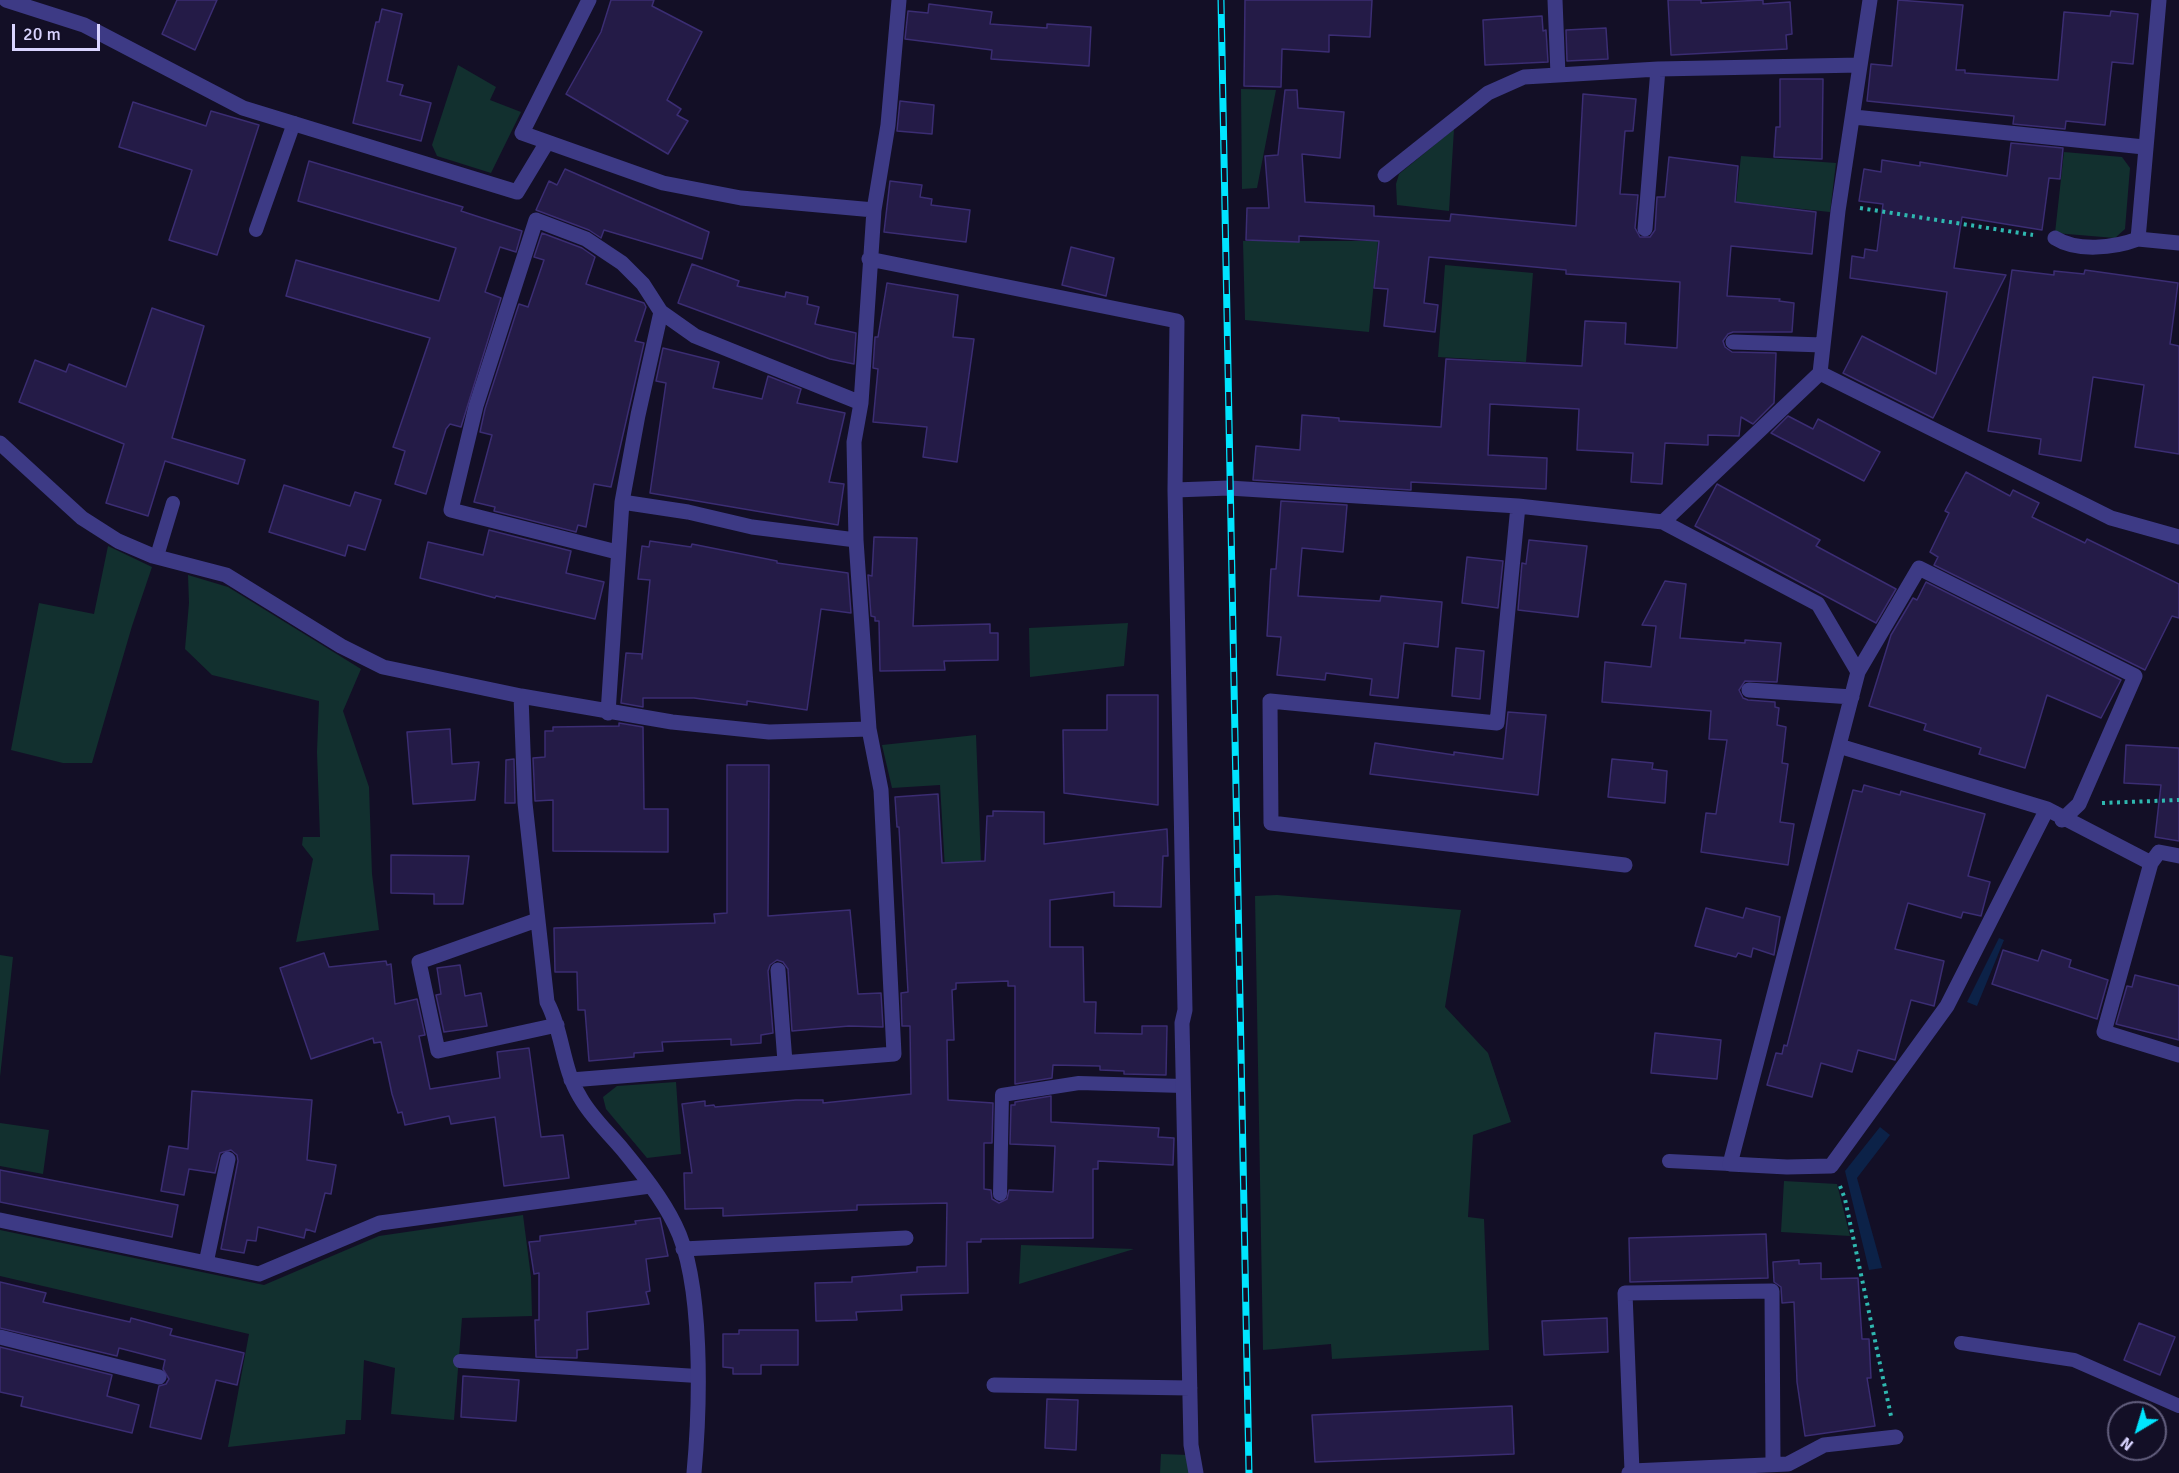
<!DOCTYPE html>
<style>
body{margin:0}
#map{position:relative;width:2179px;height:1473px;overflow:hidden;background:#130f26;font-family:Signika,sans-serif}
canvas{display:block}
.north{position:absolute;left:2107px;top:1401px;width:60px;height:60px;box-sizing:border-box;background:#130f26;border:2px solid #625e7d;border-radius:50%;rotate:218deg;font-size:16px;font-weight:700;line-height:24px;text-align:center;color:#d9d4ff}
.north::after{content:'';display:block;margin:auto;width:21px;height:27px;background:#00e5ff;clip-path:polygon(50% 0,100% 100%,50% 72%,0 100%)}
.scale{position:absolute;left:12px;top:24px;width:88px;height:27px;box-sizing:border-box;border:3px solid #d9d4ff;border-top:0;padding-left:8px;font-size:18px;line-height:21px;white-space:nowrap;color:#d9d4ff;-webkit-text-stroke:4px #130f26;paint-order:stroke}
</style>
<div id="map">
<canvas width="2179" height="1473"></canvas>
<div class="north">N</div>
<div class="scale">20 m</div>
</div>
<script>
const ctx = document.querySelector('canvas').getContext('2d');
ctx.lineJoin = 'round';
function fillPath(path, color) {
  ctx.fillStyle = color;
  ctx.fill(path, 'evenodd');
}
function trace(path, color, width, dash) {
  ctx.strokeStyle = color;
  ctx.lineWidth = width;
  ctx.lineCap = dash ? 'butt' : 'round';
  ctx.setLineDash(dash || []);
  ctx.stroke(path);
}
const green = new Path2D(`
 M 458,65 L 496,87 L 490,100 L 521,112 L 491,173 L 437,156 L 432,145 Z
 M 1241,89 L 1276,90 L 1257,188 L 1242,189 Z
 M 1454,129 L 1449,211 L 1397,205 L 1396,184 L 1399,174 Z
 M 2064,152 L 2122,157 L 2130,168 L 2125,229 L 2115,238 L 2055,233 Z
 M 1741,156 L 1836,163 L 1830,212 L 1736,202 Z
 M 1243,241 L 1378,241 L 1369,332 L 1245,320 Z
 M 1445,265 L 1533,273 L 1526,362 L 1438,357 Z
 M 108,546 L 152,567 L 132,626 L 92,763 L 63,763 L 11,750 L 39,603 L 94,614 Z
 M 188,575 L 228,587 L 361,669 L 343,711 L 369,787 L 372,874 L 379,930 L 296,942 L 313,859 L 302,845 L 303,837 L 320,837 L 317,752 L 319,701 L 212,675 L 185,649 L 189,603 Z
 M 1128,623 L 1124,666 L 1030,677 L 1029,628 Z
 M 976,735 L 983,915 L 948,919 L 940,785 L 892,788 L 882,745 Z
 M 1277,895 L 1461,910 L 1445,1007 L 1488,1053 L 1511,1122 L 1473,1135 L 1468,1217 L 1484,1219 L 1489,1350 L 1332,1359 L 1331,1344 L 1263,1350 L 1255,896 Z
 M 0,955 L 13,957 L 0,1077 Z
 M 676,1082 L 681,1154 L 647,1158 L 606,1109 L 603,1097 L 617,1086 Z
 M 0,1123 L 49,1130 L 43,1174 L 0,1166 Z
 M 1784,1181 L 1837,1184 L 1850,1236 L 1781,1232 Z
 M 523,1215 L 531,1277 L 532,1316 L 462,1318 L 454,1420 L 391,1414 L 395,1368 L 364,1360 L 361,1420 L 346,1420 L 345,1434 L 228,1447 L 249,1334 L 0,1276 L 0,1230 L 264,1285 L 379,1236 Z
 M 1021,1245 L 1134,1249 L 1019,1284 Z
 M 1161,1454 L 1189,1455 L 1190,1473 L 1160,1473 Z`);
const water = new Path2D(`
 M 1999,938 L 2004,940 L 1977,1006 L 1967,1002 Z
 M 1880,1127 L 1890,1135 L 1857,1178 L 1882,1268 L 1869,1270 L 1845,1171 Z`);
const building = new Path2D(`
 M 177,0 L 217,0 L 195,50 L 162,34 Z
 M 611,0 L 654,0 L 652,6 L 702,32 L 667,100 L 681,109 L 677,115 L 688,121 L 668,154 L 566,94 L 601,32 Z
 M 1245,0 L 1372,0 L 1370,37 L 1329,35 L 1329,52 L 1282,49 L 1281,87 L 1244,86 Z
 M 1668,0 L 1701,0 L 1701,3 L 1763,0 L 1763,4 L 1790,2 L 1792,34 L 1786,35 L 1787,49 L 1671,55 Z
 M 1898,0 L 1963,5 L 1956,70 L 1965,70 L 1965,73 L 2058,80 L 2064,12 L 2110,16 L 2111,11 L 2138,14 L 2133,64 L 2112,62 L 2105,125 L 2066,121 L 2065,129 L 2013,124 L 2014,116 L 1867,101 L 1871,64 L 1892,66 Z
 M 929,4 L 992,12 L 990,24 L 1047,28 L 1047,24 L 1091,27 L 1089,66 L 991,59 L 992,50 L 905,39 L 908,11 L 928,13 Z
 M 382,9 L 402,14 L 387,81 L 403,85 L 400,95 L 431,103 L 421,141 L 353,123 L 376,22 L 379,22 Z
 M 1542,16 L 1543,31 L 1546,30 L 1548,62 L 1485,65 L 1483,20 Z
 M 1606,28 L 1608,59 L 1567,61 L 1566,30 Z
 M 1780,79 L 1823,79 L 1822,159 L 1774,157 L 1776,127 L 1780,127 Z
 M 1285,90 L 1297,90 L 1298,108 L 1344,112 L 1340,158 L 1302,154 L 1305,202 L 1374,206 L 1374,216 L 1450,221 L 1451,214 L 1576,226 L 1583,94 L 1636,99 L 1633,131 L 1625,131 L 1620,194 L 1638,195 L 1635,228 L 1640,237 L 1650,237 L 1655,230 L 1657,197 L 1665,197 L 1669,157 L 1738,166 L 1735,202 L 1816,212 L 1812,254 L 1731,246 L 1727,296 L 1780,299 L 1779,301 L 1794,303 L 1792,332 L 1733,332 L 1728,334 L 1723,341 L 1725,347 L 1732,352 L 1776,353 L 1774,403 L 1753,424 L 1741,417 L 1739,436 L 1708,435 L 1708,445 L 1665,443 L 1662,484 L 1631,482 L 1633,453 L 1577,450 L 1579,409 L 1490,404 L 1488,455 L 1547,458 L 1546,489 L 1411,482 L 1411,490 L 1253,480 L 1256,446 L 1300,450 L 1302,415 L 1339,418 L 1339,421 L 1441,427 L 1446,359 L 1582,366 L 1585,321 L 1626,323 L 1625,344 L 1677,348 L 1680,282 L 1566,274 L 1566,270 L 1429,257 L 1424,303 L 1438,305 L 1435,332 L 1384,326 L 1388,289 L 1374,288 L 1379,241 L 1299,236 L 1299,242 L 1246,240 L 1247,208 L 1269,208 L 1265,156 L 1278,155 Z
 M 900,101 L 934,105 L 932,134 L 897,131 Z
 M 133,102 L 206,126 L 211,111 L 259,125 L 217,255 L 169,240 L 192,170 L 119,147 Z
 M 2011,143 L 2063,148 L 2060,179 L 2049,178 L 2042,230 L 1962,217 L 1954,268 L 2006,275 L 1933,418 L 1843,373 L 1862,336 L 1936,374 L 1947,292 L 1850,278 L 1852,256 L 1864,258 L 1865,249 L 1877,251 L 1883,204 L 1859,201 L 1864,169 L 1881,172 L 1882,160 L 1920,166 L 1920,162 L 2007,176 Z
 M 309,161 L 463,207 L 461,211 L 522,231 L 516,252 L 500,247 L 485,292 L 501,298 L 461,427 L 450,424 L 446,429 L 426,494 L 395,484 L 405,451 L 393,447 L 430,338 L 286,296 L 296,260 L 439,301 L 456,248 L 298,201 Z
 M 565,169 L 709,232 L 702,259 L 604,230 L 601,238 L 589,230 L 536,210 L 549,181 L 557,185 Z
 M 890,181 L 922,185 L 920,197 L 932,199 L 931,205 L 970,210 L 966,242 L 884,232 Z
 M 542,233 L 582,248 L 595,257 L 586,284 L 644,303 L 646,307 L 635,341 L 644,343 L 611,487 L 594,484 L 586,527 L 578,525 L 576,532 L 494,511 L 495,507 L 474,502 L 492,435 L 480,432 L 485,409 L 519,304 L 528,307 L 544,260 L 534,257 Z
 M 1071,247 L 1114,258 L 1106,296 L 1062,285 Z
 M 692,264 L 739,281 L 737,286 L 785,297 L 786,292 L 808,297 L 807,304 L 819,307 L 815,324 L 856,333 L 854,364 L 830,359 L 678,303 Z
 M 2012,270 L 2054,275 L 2054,271 L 2084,274 L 2085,270 L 2178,283 L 2170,344 L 2179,346 L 2179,454 L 2135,447 L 2144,385 L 2093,377 L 2081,461 L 2039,454 L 2041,439 L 1988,431 Z
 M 887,283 L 958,295 L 953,337 L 974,339 L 957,462 L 923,457 L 927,427 L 873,422 L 878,369 L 873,368 L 875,337 L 878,337 Z
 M 152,308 L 204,326 L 172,438 L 245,460 L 238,484 L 165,461 L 148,516 L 106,503 L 124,444 L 19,402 L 35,360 L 66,372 L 69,364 L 126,387 Z
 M 663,348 L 719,362 L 713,388 L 762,399 L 768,376 L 801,389 L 797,403 L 845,413 L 829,482 L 844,484 L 838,525 L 650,493 L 666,383 L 656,381 Z
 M 1788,416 L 1813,429 L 1818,419 L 1880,452 L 1864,481 L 1771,433 Z
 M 1966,472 L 2010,496 L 2013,490 L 2039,503 L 2032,517 L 2085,543 L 2087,539 L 2179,584 L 2179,618 L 2172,616 L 2145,670 L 1934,565 L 1938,557 L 1930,552 L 1949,513 L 1945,511 Z
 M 1717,484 L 1820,540 L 1816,546 L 1896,589 L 1876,623 L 1695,526 Z
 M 284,485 L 350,506 L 355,492 L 381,500 L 365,550 L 348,545 L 345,556 L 269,532 Z
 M 1281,501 L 1347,505 L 1343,552 L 1302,548 L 1298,596 L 1380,601 L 1381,596 L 1442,602 L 1438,647 L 1404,643 L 1398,698 L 1370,695 L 1372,679 L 1326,673 L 1325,680 L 1277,675 L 1281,637 L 1267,636 L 1271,569 L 1276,569 Z
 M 489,530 L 571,551 L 566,573 L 604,582 L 595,619 L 496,596 L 495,598 L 420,578 L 428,542 L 483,555 Z
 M 874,537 L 917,538 L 913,626 L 990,624 L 990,633 L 998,633 L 998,660 L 944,661 L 945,670 L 880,671 L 879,621 L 875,621 L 875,617 L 871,616 L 868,575 L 872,576 Z
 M 1529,540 L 1587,546 L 1578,617 L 1518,610 L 1522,563 L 1526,564 Z
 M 650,541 L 691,547 L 692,544 L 777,561 L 777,563 L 848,573 L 851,613 L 821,609 L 807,710 L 747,701 L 747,705 L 694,698 L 643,698 L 643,707 L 621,703 L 626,653 L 642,654 L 642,659 L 650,580 L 638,579 L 642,546 L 649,547 Z
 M 1467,557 L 1503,561 L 1498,608 L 1462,603 Z
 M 1665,581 L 1686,584 L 1680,638 L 1745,643 L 1745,640 L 1781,643 L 1777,682 L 1745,681 L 1739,690 L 1743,698 L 1748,700 L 1775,702 L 1775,707 L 1779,708 L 1777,725 L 1786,727 L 1782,763 L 1788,764 L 1780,822 L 1794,824 L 1788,865 L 1701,852 L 1706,813 L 1716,814 L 1727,740 L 1709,739 L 1711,711 L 1602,702 L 1605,662 L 1651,667 L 1656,626 L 1642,625 Z
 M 1926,582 L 2121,680 L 2101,718 L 2047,695 L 2025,768 L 1979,754 L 1981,748 L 1924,730 L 1926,724 L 1869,706 L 1891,635 L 1913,598 L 1917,600 Z
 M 1456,648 L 1484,651 L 1480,699 L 1452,696 Z
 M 1107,695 L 1158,695 L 1158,805 L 1064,793 L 1063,730 L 1107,730 Z
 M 1508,712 L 1546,715 L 1538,795 L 1370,774 L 1375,743 L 1454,755 L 1454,752 L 1503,759 Z
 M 619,723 L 643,727 L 644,809 L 668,809 L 668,852 L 553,851 L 553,800 L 535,801 L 533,758 L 545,757 L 545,731 L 553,731 L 553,727 L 619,726 Z
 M 450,729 L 452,764 L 479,762 L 475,800 L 413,804 L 407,732 Z
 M 2126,745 L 2179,748 L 2179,841 L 2155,837 L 2161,785 L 2124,783 Z
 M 514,759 L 515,803 L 505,803 L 506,760 Z
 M 1612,759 L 1653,763 L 1652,769 L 1667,771 L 1665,803 L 1608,797 Z
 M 727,765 L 769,765 L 768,916 L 850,910 L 858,994 L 881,993 L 883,1027 L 849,1026 L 792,1031 L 788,969 L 783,962 L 777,960 L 770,965 L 768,971 L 773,1033 L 761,1035 L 761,1043 L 731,1045 L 731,1039 L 662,1042 L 663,1051 L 634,1053 L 634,1057 L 589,1061 L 585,1010 L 578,1010 L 577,972 L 555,972 L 554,928 L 715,923 L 714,914 L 727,913 Z
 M 1864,785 L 1900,795 L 1901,791 L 1985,814 L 1968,876 L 1990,882 L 1981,916 L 1963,912 L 1961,918 L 1908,903 L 1895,949 L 1944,961 L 1934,1006 L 1911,1000 L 1895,1060 L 1858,1050 L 1852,1072 L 1821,1063 L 1812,1097 L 1767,1085 L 1776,1053 L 1782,1054 L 1784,1045 L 1787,1046 L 1853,790 L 1862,792 Z
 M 938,794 L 942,863 L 985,861 L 987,816 L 993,816 L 993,811 L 1044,812 L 1044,844 L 1167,829 L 1168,856 L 1163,856 L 1161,907 L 1114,906 L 1114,892 L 1050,900 L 1050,947 L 1083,947 L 1084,1002 L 1096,1002 L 1095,1033 L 1142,1034 L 1142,1026 L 1167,1026 L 1166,1075 L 1124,1074 L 1124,1071 L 1100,1070 L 1100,1066 L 1053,1065 L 1052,1078 L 1015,1084 L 1015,986 L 1008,986 L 1008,981 L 956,983 L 956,989 L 952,990 L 954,1040 L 947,1040 L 948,1100 L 993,1103 L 992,1143 L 984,1143 L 984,1189 L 991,1190 L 992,1199 L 999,1203 L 1007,1199 L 1009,1190 L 1053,1192 L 1055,1146 L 1010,1144 L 1011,1105 L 1015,1105 L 1015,1102 L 1051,1096 L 1051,1122 L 1159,1128 L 1158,1137 L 1174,1138 L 1173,1165 L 1098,1161 L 1098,1169 L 1093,1169 L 1093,1238 L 981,1239 L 981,1242 L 967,1242 L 968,1293 L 901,1295 L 902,1310 L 856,1312 L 857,1320 L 816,1321 L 815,1283 L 852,1282 L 852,1277 L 917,1272 L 917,1267 L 946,1266 L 947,1203 L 857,1205 L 857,1210 L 723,1216 L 723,1208 L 685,1209 L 684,1173 L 692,1173 L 682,1104 L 705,1101 L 705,1106 L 714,1105 L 715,1107 L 796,1100 L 823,1100 L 823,1103 L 911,1094 L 910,1026 L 902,1026 L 901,993 L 908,992 L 899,827 L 897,827 L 895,797 Z
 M 391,855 L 469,856 L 463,904 L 434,904 L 434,894 L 391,893 Z
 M 1706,908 L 1743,918 L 1746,908 L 1780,917 L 1774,955 L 1753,948 L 1751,957 L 1738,953 L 1736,957 L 1695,946 Z
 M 2003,950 L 2038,961 L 2042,950 L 2071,960 L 2069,967 L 2108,980 L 2097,1019 L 1992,984 Z
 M 324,953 L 329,967 L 386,961 L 387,965 L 391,964 L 395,1004 L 417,999 L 425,1035 L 419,1036 L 430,1089 L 500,1078 L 497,1052 L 529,1048 L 541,1137 L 563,1135 L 569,1178 L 504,1186 L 495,1117 L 451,1124 L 449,1116 L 405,1125 L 402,1112 L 398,1113 L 392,1094 L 381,1042 L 374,1043 L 373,1038 L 311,1059 L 280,968 Z
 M 460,965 L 465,996 L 481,993 L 487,1026 L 444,1032 L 436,995 L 441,994 L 437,968 Z
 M 2135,975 L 2179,986 L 2179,1040 L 2116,1024 L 2127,986 L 2132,987 Z
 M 1655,1033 L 1721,1040 L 1717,1079 L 1651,1073 Z
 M 192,1091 L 312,1100 L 307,1160 L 336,1165 L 331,1194 L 325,1193 L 315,1232 L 306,1229 L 304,1238 L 258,1227 L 256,1241 L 247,1240 L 244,1253 L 221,1249 L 238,1161 L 237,1155 L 231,1150 L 220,1153 L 215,1173 L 189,1169 L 184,1195 L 161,1191 L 169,1146 L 188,1149 Z
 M 0,1170 L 178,1205 L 172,1237 L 0,1202 Z
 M 660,1218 L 668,1256 L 646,1259 L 650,1291 L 646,1292 L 649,1304 L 587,1312 L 588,1349 L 577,1350 L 577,1358 L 536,1357 L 535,1320 L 539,1320 L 539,1273 L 534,1274 L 529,1242 L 540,1241 L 540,1236 L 636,1224 L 635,1221 Z
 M 1766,1234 L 1768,1278 L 1630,1282 L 1629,1238 Z
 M 1799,1260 L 1799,1264 L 1821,1263 L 1821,1279 L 1858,1278 L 1862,1339 L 1869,1339 L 1871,1378 L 1867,1378 L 1875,1426 L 1805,1436 L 1797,1382 L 1794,1302 L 1782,1303 L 1781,1287 L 1774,1282 L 1773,1262 Z
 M 0,1282 L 46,1293 L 43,1302 L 130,1322 L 131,1318 L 172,1329 L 170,1335 L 244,1353 L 237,1385 L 216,1380 L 201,1439 L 150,1427 L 159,1386 L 166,1384 L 169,1379 L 163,1369 L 165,1360 L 119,1348 L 117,1356 L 0,1328 Z
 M 1607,1318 L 1608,1352 L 1544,1355 L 1542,1321 Z
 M 2139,1323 L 2175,1337 L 2160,1375 L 2124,1360 Z
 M 739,1330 L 798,1330 L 798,1365 L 761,1365 L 761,1374 L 733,1374 L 733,1368 L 723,1367 L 723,1334 L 739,1334 Z
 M 0,1347 L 112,1375 L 107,1396 L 139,1405 L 132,1433 L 21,1406 L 23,1397 L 0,1392 Z
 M 463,1376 L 519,1380 L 516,1421 L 461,1417 Z
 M 1047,1399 L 1078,1400 L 1076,1450 L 1045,1448 Z
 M 1512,1406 L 1514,1454 L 1315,1462 L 1312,1415 Z`);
const path = new Path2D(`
 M 1860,208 L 2033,235
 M 2102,803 L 2179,800
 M 1840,1186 L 1845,1199 L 1891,1416`);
const service = new Path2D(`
 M 256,230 L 294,123
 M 157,556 L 173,503
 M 1669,1161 L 1730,1164
 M 1000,1194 L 1002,1095 L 1079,1083 L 1183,1086
 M 1961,1343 L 2074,1360 L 2179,1406
 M 460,1361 L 697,1376`);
const minor = new Path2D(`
 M 6,0 L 84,25 L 243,108 L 517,192 L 546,144
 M 589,0 L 522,133 L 663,183 L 741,198 L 874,210
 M 1555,0 L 1558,75 L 1658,69 L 1860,65
 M 2159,0 L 2138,239 L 2179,243
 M 1854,117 L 2144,147
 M 1385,175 L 1488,93 L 1524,77 L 1558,75
 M 1645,229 L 1658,69
 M 2055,238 C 2077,252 2114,248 2138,239
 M 869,259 L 1177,321 L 1175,490 L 1185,1010 L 1182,1023 L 1191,1445 L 1196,1473
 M 1733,342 L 1823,345
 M 1820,373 L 2111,518 L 2179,537
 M 0,443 L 82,518 L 118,541 L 153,556 L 226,575 L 341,646 L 383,667 L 521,696 L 672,722 L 769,732 L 869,729 L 856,540 L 854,442 L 861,403 L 874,210 L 888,125 L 899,0
 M 1175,490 L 1229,488 L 1518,506 L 1663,522 L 1818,604 L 1858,672
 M 622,502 L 688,512 L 752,527 L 856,540
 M 1518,506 L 1497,723 L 1270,701 L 1271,823 L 1625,865
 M 1663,522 L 1820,373 L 1838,211 L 1870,0
 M 617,552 L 451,510 L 476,406 L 536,220 L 586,239 L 622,263 L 643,284 L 661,312 L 695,336 L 861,403
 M 1749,690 L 1852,697
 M 521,696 L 525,803 L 547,1002 C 563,1032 562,1068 580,1097 C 591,1117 608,1132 623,1150 C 641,1172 662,1198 675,1225 C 704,1282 700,1408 694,1473
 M 608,713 L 622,502 L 638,415 L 661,312
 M 1839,746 L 2047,809 L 2151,863 L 2104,1032 L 2179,1055
 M 2047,809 L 1947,1006 L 1831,1166 L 1787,1167 L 1730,1164 L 1858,672 L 1919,568 L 2135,676 L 2079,804 L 2062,820
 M 2151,863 L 2159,852 L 2179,856
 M 537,920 L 419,962 L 438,1051 L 557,1025
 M 778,970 L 785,1062
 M 571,1080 L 894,1054 L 881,790 L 869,729
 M 0,1220 L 259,1274 L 380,1223 L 650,1186
 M 683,1249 L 906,1238
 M 206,1263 L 228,1159
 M 0,1337 L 159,1377
 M 994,1385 L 1190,1388
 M 1632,1471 L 1788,1464 L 1824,1445 L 1896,1437
 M 1629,1473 L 1632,1471 L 1625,1293 L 1772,1291 L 1773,1464`);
const rail = new Path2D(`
 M 1221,0 L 1249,1473`);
fillPath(green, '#12302f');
fillPath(water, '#0c2248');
fillPath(building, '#241b47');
trace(building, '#3b2d73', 1.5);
trace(path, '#2fb8b0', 4, [3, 4.5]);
trace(service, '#3d3a85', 14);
trace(minor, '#3d3a85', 15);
trace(rail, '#00e5ff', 7);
trace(rail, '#130f26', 4.5, [14]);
</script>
